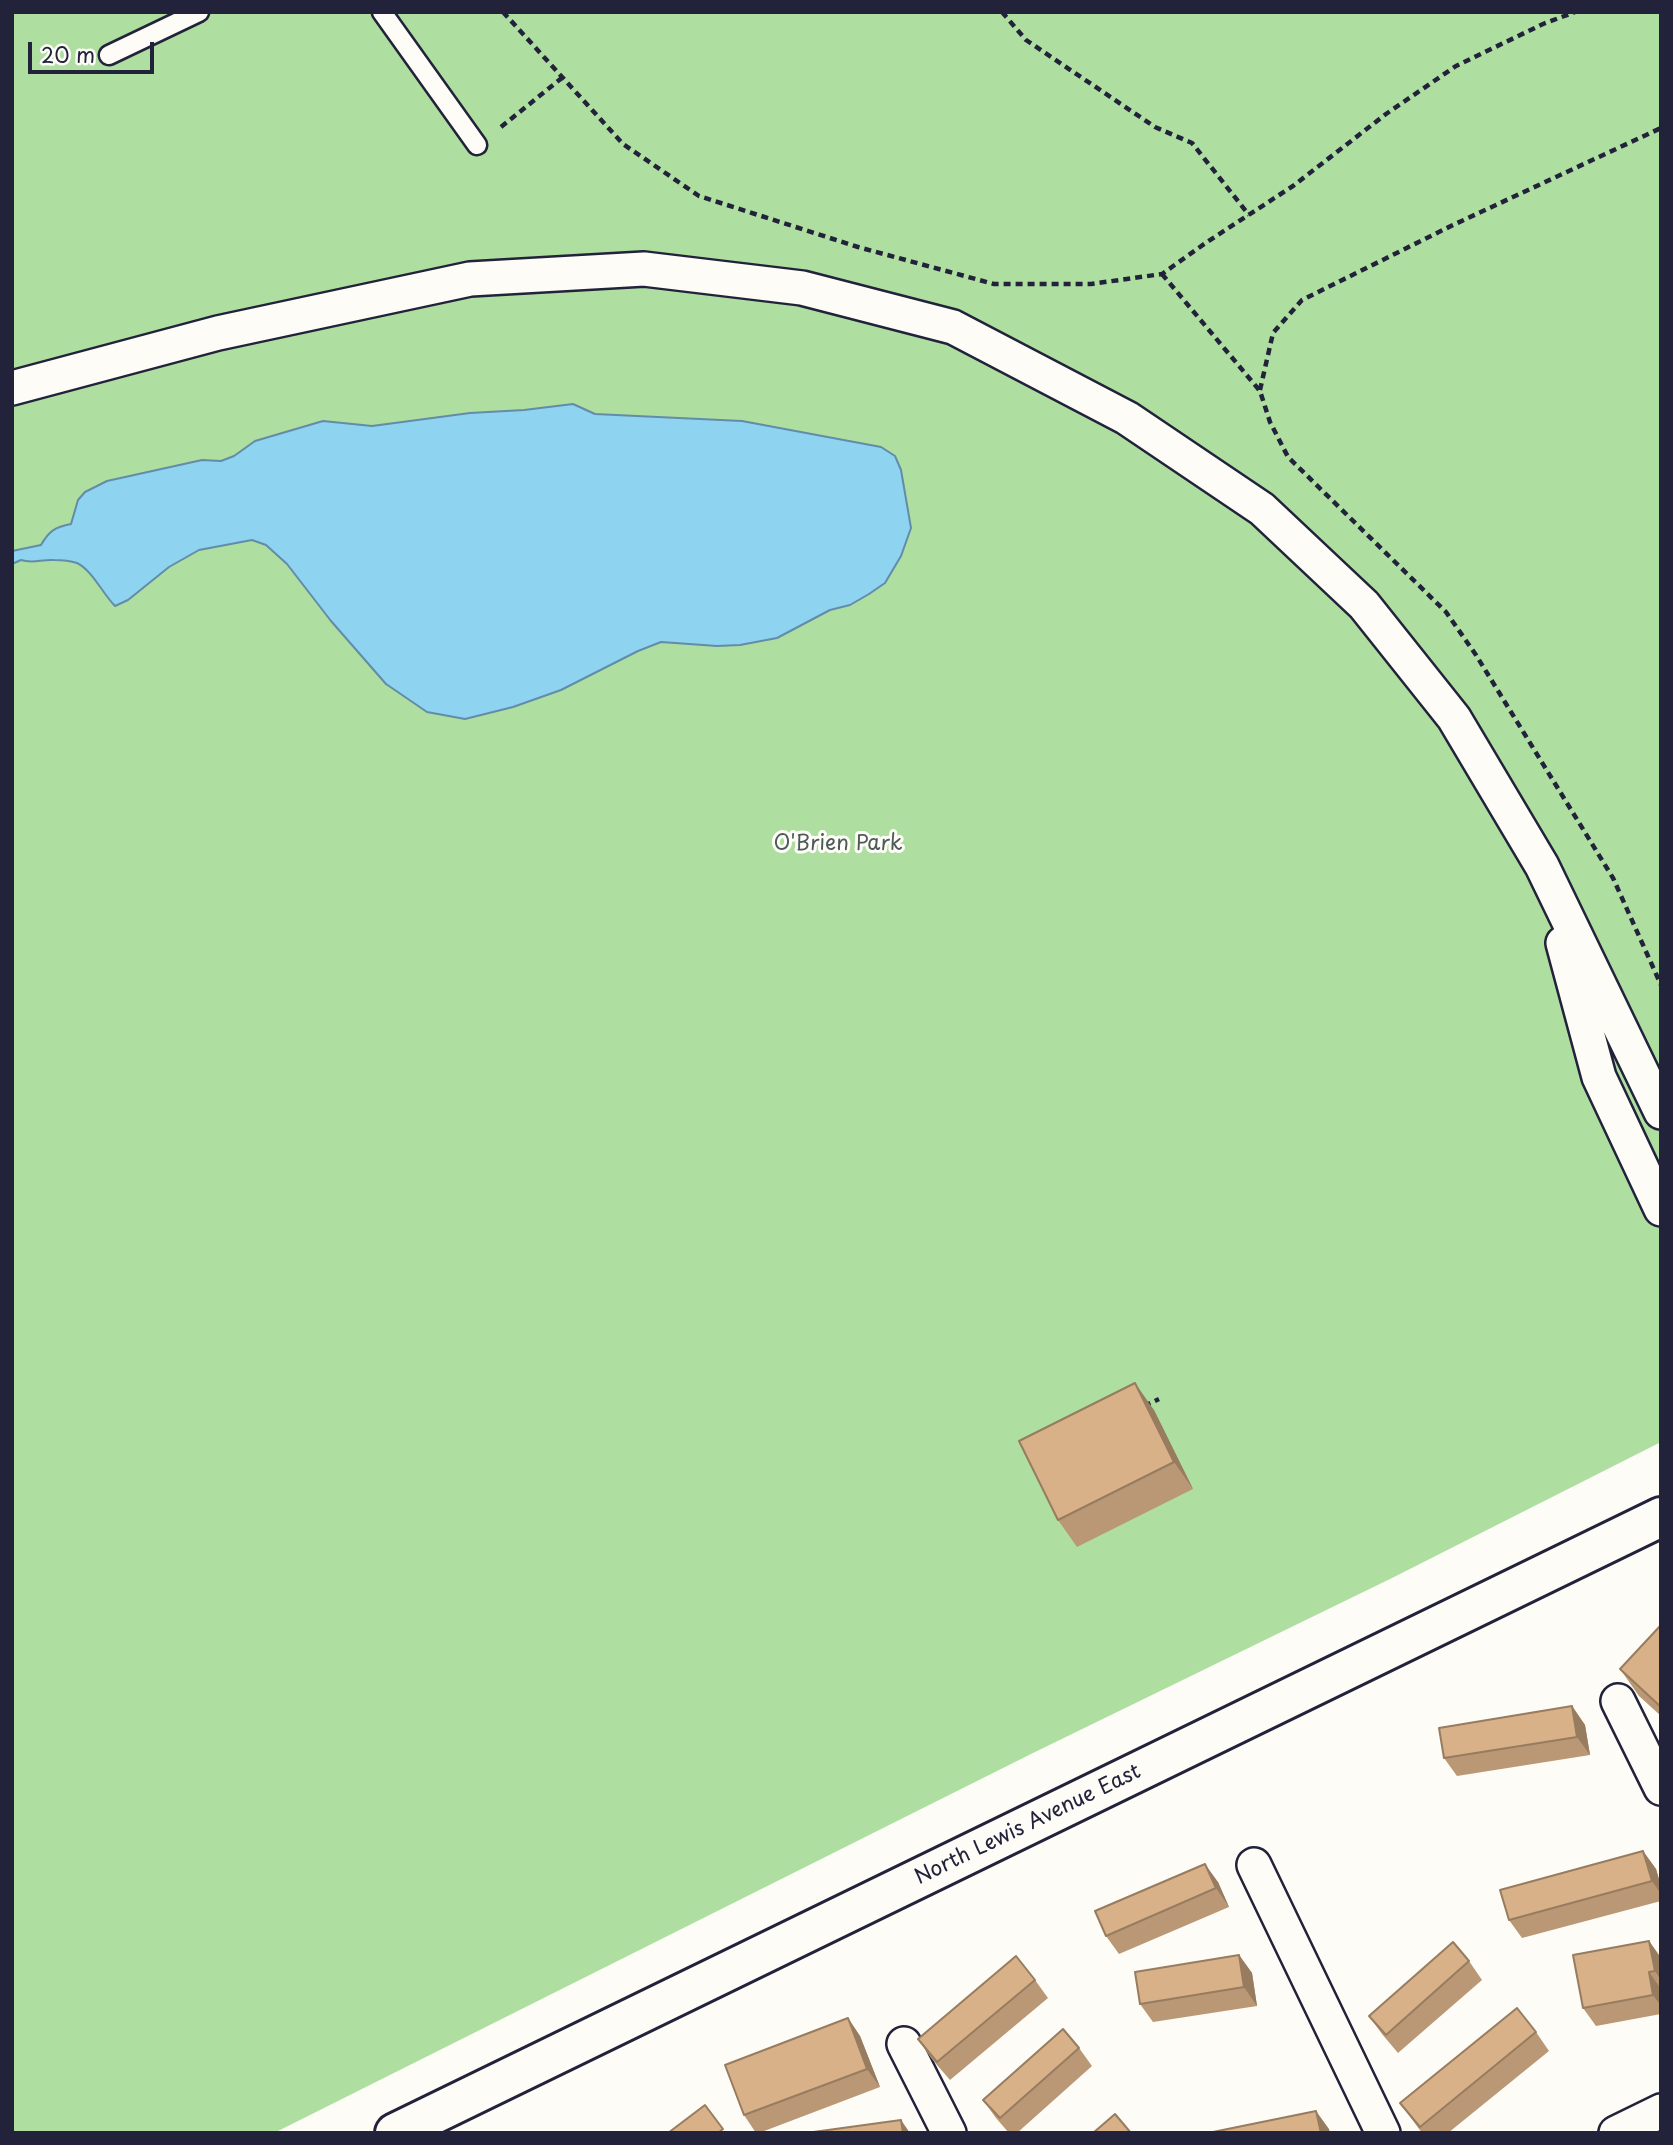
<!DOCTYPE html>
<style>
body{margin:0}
#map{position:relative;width:1673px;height:2145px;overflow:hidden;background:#fdfcf7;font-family:"Playpen Sans",sans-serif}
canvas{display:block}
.frame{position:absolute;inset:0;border:14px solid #22223b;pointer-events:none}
.scale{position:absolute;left:28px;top:42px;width:126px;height:32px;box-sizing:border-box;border:4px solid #22223b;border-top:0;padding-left:9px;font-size:21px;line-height:24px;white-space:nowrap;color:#22223b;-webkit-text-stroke:5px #fdfcf7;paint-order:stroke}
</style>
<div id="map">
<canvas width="1673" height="2145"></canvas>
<div class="frame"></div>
<div class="scale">20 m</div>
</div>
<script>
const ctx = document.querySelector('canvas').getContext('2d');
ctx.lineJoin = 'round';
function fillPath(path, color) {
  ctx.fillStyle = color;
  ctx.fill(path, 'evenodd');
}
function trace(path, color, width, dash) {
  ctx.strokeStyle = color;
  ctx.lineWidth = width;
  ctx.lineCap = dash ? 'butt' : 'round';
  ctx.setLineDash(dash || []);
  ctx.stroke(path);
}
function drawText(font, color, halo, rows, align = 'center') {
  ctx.font = font + ' "Playpen Sans",sans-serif';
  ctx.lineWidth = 6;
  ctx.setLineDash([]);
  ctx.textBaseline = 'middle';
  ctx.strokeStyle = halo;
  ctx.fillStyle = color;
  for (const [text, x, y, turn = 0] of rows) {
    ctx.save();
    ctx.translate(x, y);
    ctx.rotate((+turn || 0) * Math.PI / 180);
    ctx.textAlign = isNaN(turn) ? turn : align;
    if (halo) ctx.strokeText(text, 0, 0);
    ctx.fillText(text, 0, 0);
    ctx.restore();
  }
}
const green = new Path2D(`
 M 12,12 L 1661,12 L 1661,1442 L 1392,1578 L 1033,1753 L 274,2133 L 12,2133 Z`);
const water = new Path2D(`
 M 573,404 L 595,414 L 742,421 L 881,447 L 895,456 L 901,470 L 911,528 L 901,556 L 885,583 L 869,594 L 850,605 L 830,610 L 777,638 L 740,645 L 717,646 L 661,642 L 638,651 L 561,690 L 513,707 L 465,719 L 427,712 L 386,684 L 331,621 L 287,564 L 266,545 L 252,540 L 199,550 L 169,567 L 128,600 L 115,606 C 102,593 93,571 77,563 C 71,561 61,560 54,560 C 42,559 33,564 21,560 L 12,564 L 12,551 L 41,545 C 49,531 55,527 71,524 L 78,500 L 85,492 L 107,481 L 202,460 L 221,461 L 234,456 L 255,441 L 323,421 L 372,426 L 470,413 L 524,410 Z`);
const path = new Path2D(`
 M 503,12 L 623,144 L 699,196 L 858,247 L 994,284 L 1091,284 L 1162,274 L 1207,242 L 1293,186 L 1386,114 L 1456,66 L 1543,24 L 1575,12
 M 1002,12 L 1026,40 L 1155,127 L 1192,143 L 1249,215
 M 501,127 L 563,77
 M 1162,274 L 1260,391 L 1270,422 L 1288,457 L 1446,612 L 1476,655 L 1613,878 L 1661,985
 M 1260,390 L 1273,333 L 1302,300 L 1453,225 L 1661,128
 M 1144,1406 L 1159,1399`);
const service = new Path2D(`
 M 382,12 L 477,145
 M 109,55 L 199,12`);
const minor = new Path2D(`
 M 12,388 L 218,333 L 470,279 L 644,269 L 802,288 L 953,327 L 1127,418 L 1262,509 L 1364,605 L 1454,718 L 1542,866 L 1661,1112
 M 1563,943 L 1599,1077 L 1661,1209
 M 1618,1701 L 1661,1788
 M 1254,1865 L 1383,2133
 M 904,2044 L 949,2133
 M 1616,2133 L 1661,2111`);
const secondary = new Path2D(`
 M 395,2133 L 1661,1517`);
const wall = new Path2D(`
 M 1154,1410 L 1193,1489 L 1077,1547 L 1058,1520 Z
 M 1661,1625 L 1661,1716 L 1639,1696 L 1620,1669 Z
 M 1572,1706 L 1585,1725 L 1590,1755 L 1457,1776 L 1444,1758 Z
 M 1643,1851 L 1656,1869 L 1661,1886 L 1661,1901 L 1522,1938 L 1509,1920 Z
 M 1218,1882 L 1229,1907 L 1119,1954 L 1106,1936 Z
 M 1649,1941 L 1661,1958 L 1661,2014 L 1596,2026 L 1583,2008 Z
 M 1239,1955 L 1252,1973 L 1257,2006 L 1153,2022 L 1140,2004 Z
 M 1469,1961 L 1482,1980 L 1398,2053 L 1382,2034 L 1369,2016 Z
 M 1035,1980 L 1048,1998 L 950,2080 L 931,2058 L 918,2039 Z
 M 848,2018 L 860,2036 L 880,2087 L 759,2133 L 756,2133 L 744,2115 Z
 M 1536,2032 L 1549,2051 L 1448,2133 L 1422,2133 L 1400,2103 Z
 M 1079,2048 L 1092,2066 L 1017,2133 L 1009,2133 L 996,2118 L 983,2100 Z`);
const shadedWall = new Path2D(`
 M 1135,1383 L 1154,1410 L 1193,1489 L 1174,1462 Z
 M 1572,1706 L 1585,1725 L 1590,1755 L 1577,1737 Z
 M 1643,1851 L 1656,1869 L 1661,1886 L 1661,1894 L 1652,1881 Z
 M 1205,1864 L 1218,1882 L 1229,1907 L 1216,1888 Z
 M 1649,1941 L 1661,1958 L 1661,1980 L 1655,1971 Z
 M 1239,1955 L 1252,1973 L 1257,2006 L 1244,1987 Z
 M 1649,1972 L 1661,1989 L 1661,2006 L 1653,1995 Z
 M 848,2018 L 860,2036 L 880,2087 L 867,2069 Z
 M 1316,2111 L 1329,2129 L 1330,2133 L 1321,2133 Z
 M 901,2120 L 910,2133 L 903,2133 Z`);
const building = new Path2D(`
 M 1135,1383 L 1174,1462 L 1058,1520 L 1019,1441 Z
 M 1661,1625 L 1661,1707 L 1620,1669 Z
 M 1572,1706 L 1577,1737 L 1444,1758 L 1439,1728 Z
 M 1643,1851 L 1652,1881 L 1509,1920 L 1500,1890 Z
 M 1205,1864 L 1216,1888 L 1106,1936 L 1095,1911 Z
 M 1649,1941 L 1655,1971 L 1649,1972 L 1653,1995 L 1583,2008 L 1573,1955 Z
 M 1453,1942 L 1469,1961 L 1386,2035 L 1369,2016 Z
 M 1239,1955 L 1244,1987 L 1140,2004 L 1135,1972 Z
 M 1016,1956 L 1035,1980 L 937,2062 L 918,2039 Z
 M 1517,2008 L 1536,2032 L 1420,2127 L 1400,2103 Z
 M 848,2018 L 867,2069 L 744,2115 L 725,2065 Z
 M 1063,2029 L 1079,2048 L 1000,2118 L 983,2100 Z
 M 705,2105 L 723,2129 L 718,2133 L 668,2133 Z
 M 1316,2111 L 1321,2133 L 1208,2133 Z
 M 1115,2114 L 1131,2133 L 1093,2133 Z
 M 901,2120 L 903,2133 L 806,2133 Z`);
const parkNames = [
 ["O'Brien Park",838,844]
];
const streetNames = [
 ["North Lewis Avenue East",1028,1825,-26]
];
fillPath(green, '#aedfa0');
fillPath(water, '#8ed3f0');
trace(water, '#638ca8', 2);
trace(service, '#22223b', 23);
trace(minor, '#22223b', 38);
trace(secondary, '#22223b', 44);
trace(path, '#22223b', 4.5, [7, 5]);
trace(service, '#fdfcf7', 18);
trace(minor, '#fdfcf7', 33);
trace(secondary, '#fdfcf7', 38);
fillPath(wall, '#ba9876');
fillPath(shadedWall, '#977c60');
fillPath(building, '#d8b189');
trace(building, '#977c60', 2);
drawText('21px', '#4c5b59', '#fdfcf7', parkNames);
drawText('21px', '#22223b', '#fdfcf7', streetNames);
</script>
